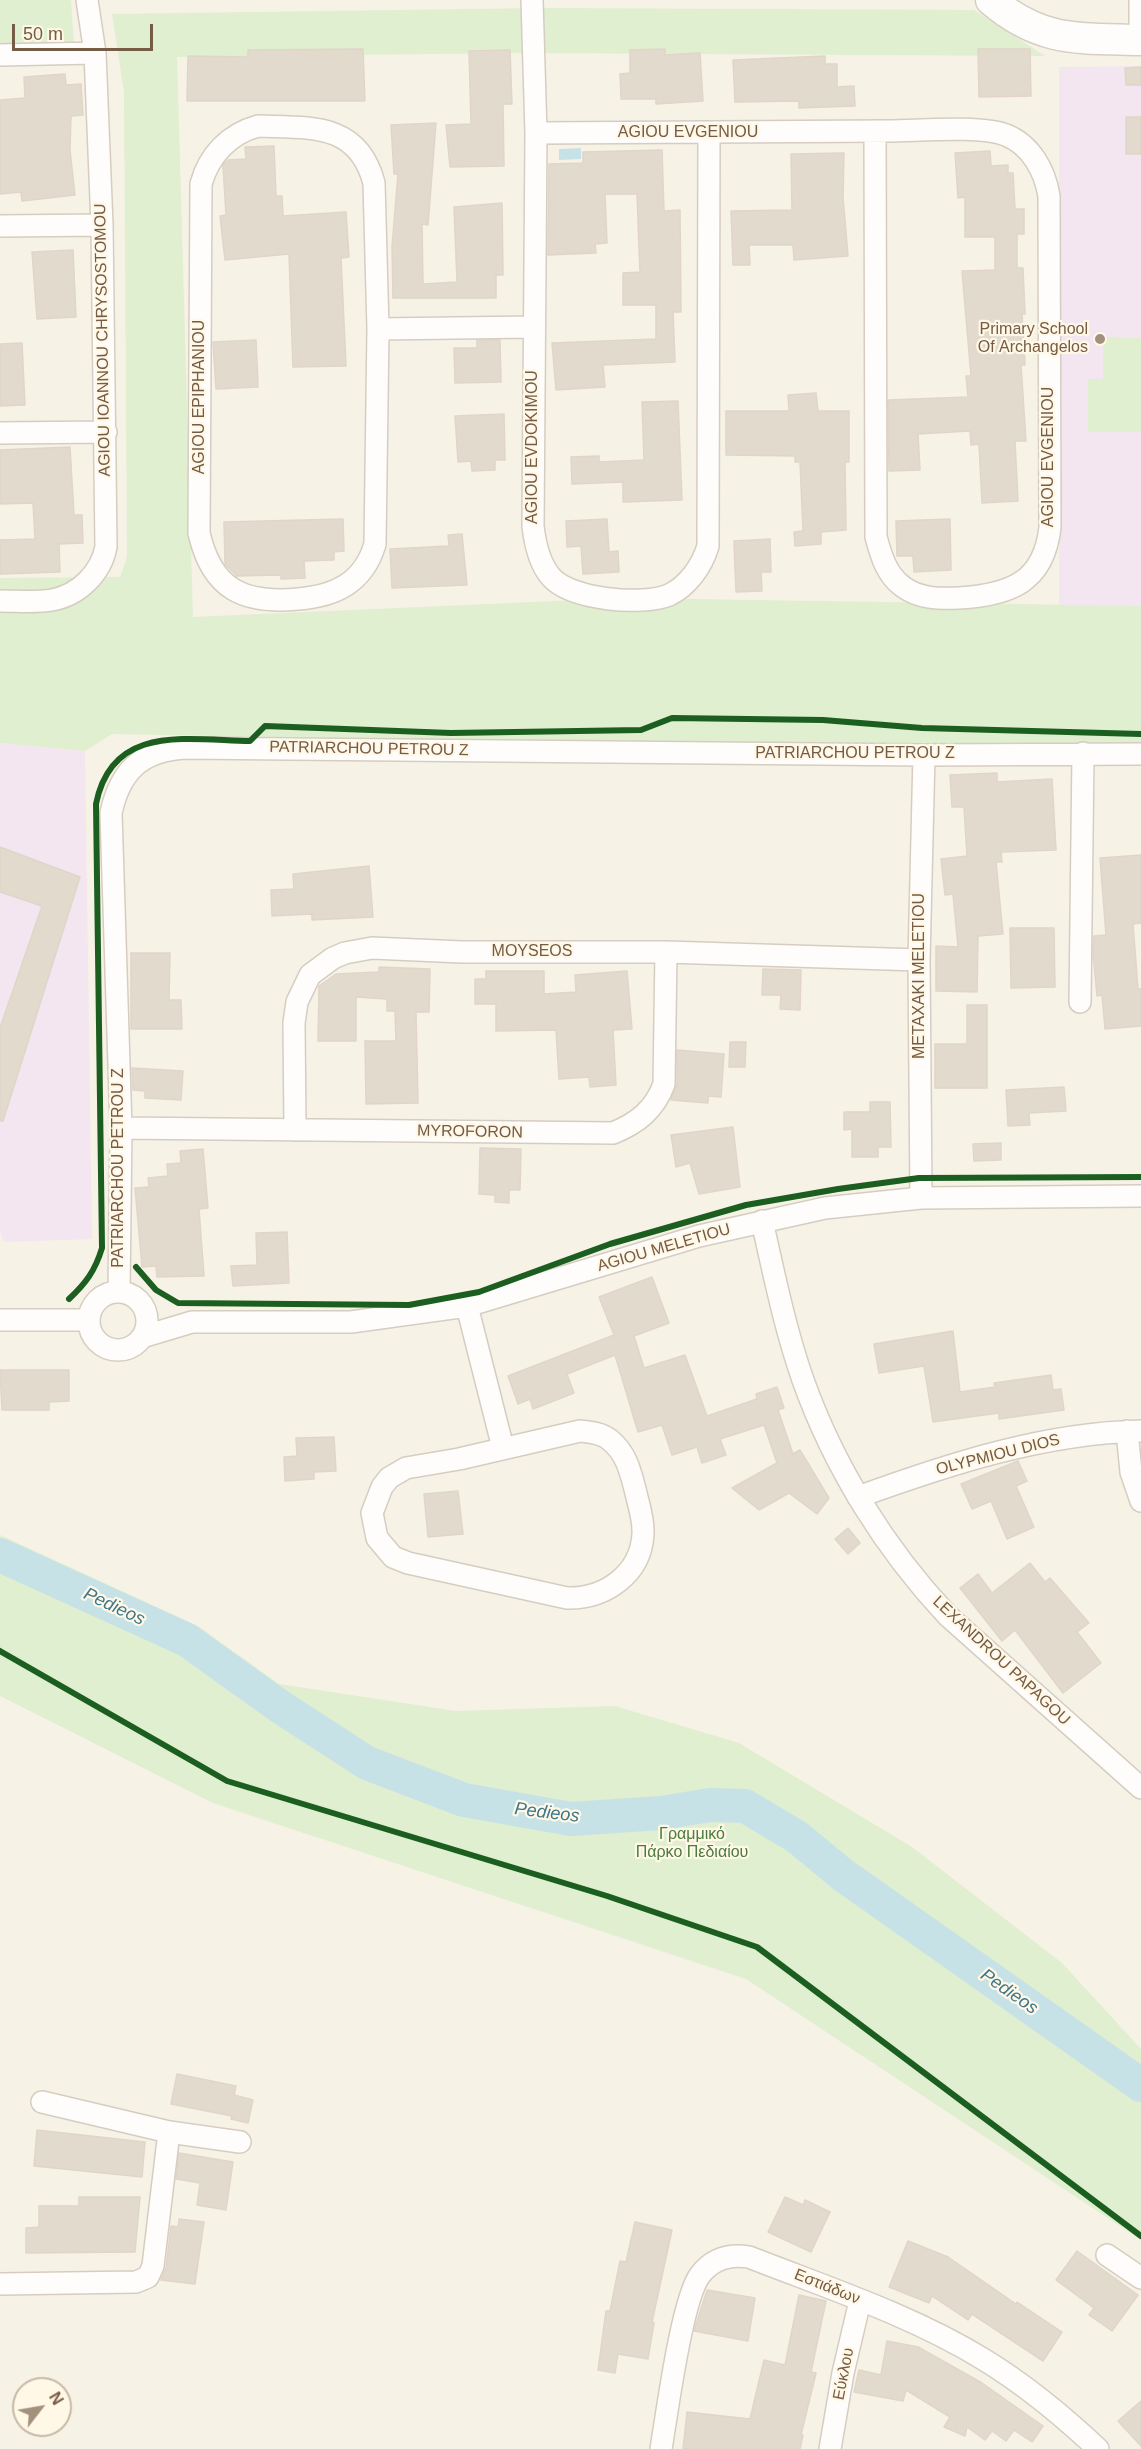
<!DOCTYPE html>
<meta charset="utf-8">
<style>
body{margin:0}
#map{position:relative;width:1141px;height:2449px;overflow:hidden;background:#f7f2e6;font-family:Arial,sans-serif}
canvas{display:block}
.north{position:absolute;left:12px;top:2377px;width:60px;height:60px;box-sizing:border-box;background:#fff8e7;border:2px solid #c8b9a6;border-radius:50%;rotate:59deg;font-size:16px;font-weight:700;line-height:24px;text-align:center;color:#765b45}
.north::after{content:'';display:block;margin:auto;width:21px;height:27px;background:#a3907d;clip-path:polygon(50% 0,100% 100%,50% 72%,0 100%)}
.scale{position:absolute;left:12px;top:24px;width:141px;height:27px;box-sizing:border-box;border:3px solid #765b45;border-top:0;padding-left:8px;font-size:18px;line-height:21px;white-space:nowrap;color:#765b45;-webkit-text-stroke:4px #fff8e7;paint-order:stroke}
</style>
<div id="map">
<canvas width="1141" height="2449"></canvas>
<div class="north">N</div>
<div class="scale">50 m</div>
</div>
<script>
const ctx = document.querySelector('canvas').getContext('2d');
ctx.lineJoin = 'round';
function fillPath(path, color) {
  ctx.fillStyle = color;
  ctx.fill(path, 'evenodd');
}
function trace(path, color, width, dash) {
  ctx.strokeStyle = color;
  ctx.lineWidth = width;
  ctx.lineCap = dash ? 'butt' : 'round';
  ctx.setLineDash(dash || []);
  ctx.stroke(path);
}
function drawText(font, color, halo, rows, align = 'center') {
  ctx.font = font + ' Arial,sans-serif';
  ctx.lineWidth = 4.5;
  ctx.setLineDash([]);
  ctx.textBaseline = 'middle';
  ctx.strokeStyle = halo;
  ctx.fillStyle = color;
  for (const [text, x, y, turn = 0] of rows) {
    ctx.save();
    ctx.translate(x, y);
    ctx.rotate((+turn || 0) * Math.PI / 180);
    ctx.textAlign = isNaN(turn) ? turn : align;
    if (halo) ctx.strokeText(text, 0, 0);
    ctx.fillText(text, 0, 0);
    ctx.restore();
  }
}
const education = new Path2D(`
 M 1141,66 L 1141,613 L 1059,612 L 1059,67 Z
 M 0,743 L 85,751 L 92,1239 L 4,1242 L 0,1232 Z`);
const green = new Path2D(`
 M 0,0 L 71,0 L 75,61 L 0,61 Z
 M 542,8 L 974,10 L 1045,56 L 517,53 L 177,57 L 193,617 L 624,598 L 1141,606 L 1141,753 L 112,734 L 85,751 L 0,743 L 0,578 L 120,577 L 127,557 L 124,92 L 112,14 Z
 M 1103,337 L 1141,338 L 1141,432 L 1088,432 L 1088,379 L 1103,379 Z
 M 0,1535 L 198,1626 L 279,1684 L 456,1711 L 615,1706 L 739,1743 L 912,1847 L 1062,1963 L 1141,2049 L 1141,2240 L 746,1979 L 213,1803 L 0,1696 Z`);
const water = new Path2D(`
 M 581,148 L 581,159 L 559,160 L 559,149 Z`);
const river = new Path2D(`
 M 0,1555 L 187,1640 L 279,1706 L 367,1763 L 464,1800 L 571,1819 L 661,1813 L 710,1805 L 745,1806 L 797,1837 L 843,1875 L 1141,2085`);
const building = new Path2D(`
 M 363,49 L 365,101 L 187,101 L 188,56 L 248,57 L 248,50 Z
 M 665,49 L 665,55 L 700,53 L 703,101 L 656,104 L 656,99 L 621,99 L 620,74 L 630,73 L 630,50 Z
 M 978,49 L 1030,49 L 1031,96 L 979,97 Z
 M 510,50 L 512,104 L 503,104 L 504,166 L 450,167 L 446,125 L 471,124 L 469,51 Z
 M 825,56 L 825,64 L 837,64 L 837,87 L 854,86 L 855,106 L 799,108 L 799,101 L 735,102 L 733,60 Z
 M 1141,67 L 1141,85 L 1126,85 L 1125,68 Z
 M 65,74 L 66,85 L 81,84 L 83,115 L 71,116 L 70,150 L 75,195 L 22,201 L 21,192 L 0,194 L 0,100 L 25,98 L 24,77 Z
 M 1126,117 L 1141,117 L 1141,154 L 1126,154 Z
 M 436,123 L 428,225 L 422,224 L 423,284 L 457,282 L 454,207 L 502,203 L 503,275 L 496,275 L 496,298 L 393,298 L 392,247 L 398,174 L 394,174 L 391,125 Z
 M 274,146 L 276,196 L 282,196 L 283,216 L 346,212 L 349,257 L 341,258 L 346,366 L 293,367 L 289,254 L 225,260 L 220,216 L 226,215 L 223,165 L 228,160 L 246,159 L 245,147 Z
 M 662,150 L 664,211 L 680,210 L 681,312 L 673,312 L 675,362 L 603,365 L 605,387 L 556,390 L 552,343 L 656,339 L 656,305 L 623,305 L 623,273 L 640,272 L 637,194 L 605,194 L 607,243 L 595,244 L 596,253 L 548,255 L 549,164 L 583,163 L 583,152 Z
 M 990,151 L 991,166 L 1008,165 L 1008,173 L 1013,173 L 1015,209 L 1024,209 L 1024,234 L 1017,234 L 1017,268 L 1023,268 L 1025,314 L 1022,314 L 1025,365 L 1021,365 L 1026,441 L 1015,441 L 1018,501 L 982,503 L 979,444 L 971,445 L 970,431 L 918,434 L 920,470 L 889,471 L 888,400 L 968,397 L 966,376 L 971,376 L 962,271 L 995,270 L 995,237 L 965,237 L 965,197 L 958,198 L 955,153 Z
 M 844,153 L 843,197 L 848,256 L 794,260 L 793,245 L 749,245 L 750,265 L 733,265 L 731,211 L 792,210 L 791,154 Z
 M 73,250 L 76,317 L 37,319 L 32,252 Z
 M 256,340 L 258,387 L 216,389 L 213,342 Z
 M 477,340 L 500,340 L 501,382 L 455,383 L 454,348 L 477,348 Z
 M 22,343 L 25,405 L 0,406 L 0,344 Z
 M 816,393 L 818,411 L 849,411 L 849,462 L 845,462 L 846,530 L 821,532 L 821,544 L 795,546 L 794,532 L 803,531 L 800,462 L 795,462 L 795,456 L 726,455 L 726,411 L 789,411 L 788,395 Z
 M 678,401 L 682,500 L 623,502 L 623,482 L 572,484 L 571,457 L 599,456 L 599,462 L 644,460 L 642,402 Z
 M 504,414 L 505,460 L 495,460 L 495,470 L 472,471 L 471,461 L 458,462 L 455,416 Z
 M 70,447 L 74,515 L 82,515 L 83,543 L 59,544 L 60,572 L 0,574 L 0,540 L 35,539 L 33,503 L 0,504 L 0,450 Z
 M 343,519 L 344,551 L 334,552 L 334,560 L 304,561 L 305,578 L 281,579 L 281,575 L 237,576 L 225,564 L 224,522 Z
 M 607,519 L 609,552 L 618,551 L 619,572 L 583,574 L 581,546 L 567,547 L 566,521 Z
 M 950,519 L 951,570 L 914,572 L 913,556 L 897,556 L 896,521 Z
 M 462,534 L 467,585 L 392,588 L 390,549 L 449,546 L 448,535 Z
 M 770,539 L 771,572 L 761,572 L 762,591 L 736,592 L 734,541 Z
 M 997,773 L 997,782 L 1052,779 L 1056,850 L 1001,852 L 1002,862 L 996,862 L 1003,934 L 978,936 L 977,992 L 936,991 L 936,946 L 958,947 L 953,894 L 945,895 L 941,859 L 967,856 L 964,807 L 952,807 L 950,775 Z
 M 0,847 L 80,877 L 3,1121 L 0,1121 L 0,1028 L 42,906 L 0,892 Z
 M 1141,855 L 1141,923 L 1133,924 L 1138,989 L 1141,989 L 1141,1026 L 1105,1029 L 1102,995 L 1097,996 L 1093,952 L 1094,936 L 1106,935 L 1100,858 Z
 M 369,866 L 373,917 L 312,920 L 312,914 L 272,916 L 271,890 L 294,889 L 293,874 Z
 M 1010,928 L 1054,928 L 1055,987 L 1011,988 Z
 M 131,953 L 170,953 L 169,1000 L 181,1000 L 182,1029 L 131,1029 Z
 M 379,967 L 430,969 L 429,1012 L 416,1012 L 418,1103 L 366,1104 L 365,1041 L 396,1041 L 395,1011 L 387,1011 L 387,999 L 356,997 L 356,1041 L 318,1041 L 319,986 L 336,974 L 379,972 Z
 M 763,969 L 801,970 L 800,1010 L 780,1009 L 781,995 L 762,995 Z
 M 486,971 L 544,971 L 544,994 L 576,992 L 575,975 L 627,971 L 632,1029 L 613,1030 L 616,1085 L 590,1087 L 589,1077 L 559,1079 L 556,1030 L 496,1031 L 496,1004 L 475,1004 L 475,979 L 486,979 Z
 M 967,1005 L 987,1005 L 987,1088 L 935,1088 L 935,1044 L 967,1044 Z
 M 730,1042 L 746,1042 L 745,1067 L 729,1067 Z
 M 677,1050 L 724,1054 L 721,1097 L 708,1096 L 708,1103 L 671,1100 L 677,1084 Z
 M 132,1068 L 183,1071 L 181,1100 L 145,1098 L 145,1091 L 133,1090 Z
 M 1064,1087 L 1066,1111 L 1029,1113 L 1030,1125 L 1008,1126 L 1006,1090 Z
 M 870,1102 L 890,1102 L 891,1147 L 878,1147 L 878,1157 L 852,1157 L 852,1129 L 844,1130 L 844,1112 L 870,1112 Z
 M 733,1127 L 740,1187 L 699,1194 L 690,1163 L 676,1167 L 671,1135 Z
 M 1001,1143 L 1001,1160 L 974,1161 L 973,1144 Z
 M 480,1148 L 521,1149 L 520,1190 L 509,1190 L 509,1203 L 495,1202 L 495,1195 L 479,1194 Z
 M 203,1149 L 208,1208 L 199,1209 L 204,1276 L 157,1277 L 156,1266 L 142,1267 L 135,1188 L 149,1187 L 148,1178 L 168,1176 L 167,1164 L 181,1163 L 180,1151 Z
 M 287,1232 L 289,1283 L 233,1286 L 231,1266 L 257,1265 L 256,1233 Z
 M 652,1277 L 669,1323 L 634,1336 L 644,1368 L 685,1355 L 707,1416 L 757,1399 L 756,1394 L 777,1387 L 784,1408 L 778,1410 L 793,1454 L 800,1450 L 829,1498 L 817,1514 L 789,1493 L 759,1510 L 732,1488 L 777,1463 L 764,1425 L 720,1439 L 726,1455 L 702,1463 L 697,1447 L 672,1455 L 662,1425 L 638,1432 L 615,1355 L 567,1374 L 574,1393 L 533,1409 L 530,1399 L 518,1404 L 508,1376 L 614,1335 L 599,1297 Z
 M 953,1331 L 960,1392 L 995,1387 L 994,1383 L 1051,1375 L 1053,1390 L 1061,1389 L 1064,1410 L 999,1419 L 999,1413 L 933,1422 L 924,1366 L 879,1373 L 874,1344 Z
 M 0,1370 L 69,1370 L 69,1401 L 49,1402 L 49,1410 L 2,1410 Z
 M 334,1437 L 336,1471 L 314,1472 L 314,1479 L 285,1481 L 284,1457 L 297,1456 L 296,1438 Z
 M 1018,1461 L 1027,1481 L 1016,1486 L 1034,1527 L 1007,1539 L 991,1501 L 972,1509 L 961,1484 Z
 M 458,1491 L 463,1534 L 428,1537 L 424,1494 Z
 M 848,1528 L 860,1543 L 848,1554 L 835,1539 Z
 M 1030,1563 L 1045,1582 L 1050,1578 L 1089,1623 L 1077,1632 L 1101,1663 L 1063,1693 L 1015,1630 L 1002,1641 L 960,1588 L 978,1574 L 992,1593 Z
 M 177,2074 L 236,2086 L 234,2095 L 253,2100 L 248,2123 L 231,2119 L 232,2116 L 171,2104 Z
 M 37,2130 L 145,2142 L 142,2177 L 34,2166 Z
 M 179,2153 L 233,2162 L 226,2210 L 197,2205 L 200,2183 L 176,2179 Z
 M 79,2197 L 140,2197 L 135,2252 L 26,2253 L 26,2228 L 39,2227 L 39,2206 L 79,2206 Z
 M 785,2197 L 803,2205 L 805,2200 L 830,2212 L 811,2252 L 768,2232 Z
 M 179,2219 L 204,2222 L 195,2284 L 161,2280 L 166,2268 L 171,2226 L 178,2227 Z
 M 635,2222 L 672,2230 L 652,2322 L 654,2323 L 648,2359 L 618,2354 L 615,2373 L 598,2370 L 606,2311 L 610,2311 L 620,2261 L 626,2262 Z
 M 908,2241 L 948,2257 L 1016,2304 L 1017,2302 L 1062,2332 L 1043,2361 L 972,2314 L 968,2320 L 932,2296 L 929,2303 L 889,2287 Z
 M 1077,2251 L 1138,2295 L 1112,2331 L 1089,2315 L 1094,2308 L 1056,2280 Z
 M 707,2290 L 755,2298 L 748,2341 L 694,2331 Z
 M 799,2295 L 826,2301 L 811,2372 L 816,2373 L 801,2435 L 803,2435 L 800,2449 L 683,2449 L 687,2412 L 750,2419 L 764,2360 L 785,2365 Z
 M 887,2341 L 918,2347 L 982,2383 L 1043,2426 L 1032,2442 L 1014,2430 L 1006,2441 L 992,2431 L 985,2440 L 967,2427 L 965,2436 L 944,2427 L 950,2417 L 906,2390 L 903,2401 L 854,2392 L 859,2370 L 881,2375 Z
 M 1141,2401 L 1141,2446 L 1118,2421 Z`);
const street = new Path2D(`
 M 532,0 L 536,133 L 533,526 C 535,544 539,563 551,577 C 571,600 643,606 669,595 C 688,586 702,566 708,546 L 709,133
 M 1140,40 L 1140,0
 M 0,55 L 95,53
 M 258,126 C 310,128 358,122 374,183 L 378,329 L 375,544 C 364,582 336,596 298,599 C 244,604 212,590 199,533 L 201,184 C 209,155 229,134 258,126 Z
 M 536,133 C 653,133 771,131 888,131 C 919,131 978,125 1006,135 C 1031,145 1045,171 1049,196 L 1050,527 C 1044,583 1009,595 959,598 C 939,599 919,599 902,586 C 886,574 881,555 876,537 L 875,131
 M 0,226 L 102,225
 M 378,329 L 533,327
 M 0,433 L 106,432
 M 0,601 C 17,601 36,603 52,600 C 79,595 101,573 106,547 L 102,225 L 95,53 L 87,0
 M 1080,1002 L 1083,753
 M 121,1128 L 613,1133 C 638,1123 655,1109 664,1084 L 666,952
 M 295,1130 L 294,1023 L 297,1002 L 310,975 L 333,958 L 345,953 L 372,948 L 462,952 L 666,952 L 919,960
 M 921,1198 L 919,960 L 924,755
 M 762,1221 C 774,1274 785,1329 803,1380 C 834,1467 885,1549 948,1616 L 1141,1788
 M89 1321a29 29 0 1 1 58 0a29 29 0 1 1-58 0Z
 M 119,1292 L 121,1128 L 111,813 C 120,771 141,751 184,748 L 924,755 L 1141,754
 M 467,1306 L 503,1448
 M 0,1320 L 88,1320
 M 142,1337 L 192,1322 L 351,1322 L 467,1306 L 699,1236 L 825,1208 L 921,1198 L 1141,1196
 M 580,1431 C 590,1432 602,1433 610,1440 C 626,1453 630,1470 635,1489 C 638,1503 644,1519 643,1534 C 641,1574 605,1599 567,1598 L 408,1563 L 393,1557 L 377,1538 L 372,1513 L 382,1487 L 389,1478 L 406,1468 L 459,1459 Z
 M 1127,1431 L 1131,1472 L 1141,1501
 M 858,1497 C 949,1464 1044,1433 1141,1431
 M 42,2102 L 169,2132 L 240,2142
 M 1107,2255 L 1141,2278
 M 0,2284 L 136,2282 L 148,2277 L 153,2266 L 169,2132
 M 661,2449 C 667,2413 682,2299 700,2275 C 713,2258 730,2254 749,2257 C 828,2288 911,2315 983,2359 C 1024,2384 1063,2416 1098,2449
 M 830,2449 L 843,2373 L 860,2301`);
const secondary = new Path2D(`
 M 991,0 C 1041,43 1079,38 1141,40`);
const cycleway = new Path2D(`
 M 136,1267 L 156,1290 L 178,1303 L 409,1305 L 479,1292 L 610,1244 L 746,1205 L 838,1189 L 919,1178 L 1141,1177
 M 69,1299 C 86,1283 95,1271 102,1248 L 96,804 C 112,723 188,740 250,741 L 265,726 L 451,733 L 641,730 L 672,718 L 823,720 L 922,728 L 1141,734
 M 0,1651 L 227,1781 L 607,1896 L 757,1947 L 1141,2236`);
const markers = [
 [1100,339,6,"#a3907d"]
];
const streetNames = [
 ["AGIOU EVGENIOU",688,133],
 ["AGIOU IOANNOU CHRYSOSTOMOU",103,340,-91],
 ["AGIOU EPIPHANIOU",200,397,-90],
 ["AGIOU EVDOKIMOU",533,447,-90],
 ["AGIOU EVGENIOU",1049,457,-90],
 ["PATRIARCHOU PETROU Z",369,749,1],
 ["PATRIARCHOU PETROU Z",855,754],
 ["MOYSEOS",532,952],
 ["METAXAKI MELETIOU",920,976,-90],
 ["MYROFORON",470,1132,1],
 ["PATRIARCHOU PETROU Z",119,1168,-90],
 ["AGIOU MELETIOU",664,1248,-16],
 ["OLYPMIOU DIOS",998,1455,-14],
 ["LEXANDROU PAPAGOU",1001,1661,43],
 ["Εστιάδων",827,2287,22],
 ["Εύκλου",844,2374,-79]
];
const poiNames = [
 ["Primary School",1088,330],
 ["Of Archangelos",1088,348]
];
const parkNames = [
 ["Γραμμικό",692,1835],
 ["Πάρκο Πεδιαίου",692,1853]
];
const waterNames = [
 ["Pedieos",114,1607,25],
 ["Pedieos",547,1813,7],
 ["Pedieos",1009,1992,35]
];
fillPath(education, '#f4e6f1');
fillPath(green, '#dfefcf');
fillPath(water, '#c7e2e7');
trace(river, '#c7e2e7', 34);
fillPath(building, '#e3dace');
trace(building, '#e0d5c8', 1.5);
trace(street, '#d6cdc1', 24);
trace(secondary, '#d7cec3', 33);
trace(street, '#fefdfb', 21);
trace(secondary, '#fefdfb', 30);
trace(cycleway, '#1b5e20', 6);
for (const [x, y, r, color] of markers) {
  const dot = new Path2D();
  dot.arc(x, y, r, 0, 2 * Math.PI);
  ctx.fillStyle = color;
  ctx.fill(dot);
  trace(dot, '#fff8e7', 2);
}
drawText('16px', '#765b45', '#fff8e7', streetNames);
drawText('16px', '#765b45', '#fff8e7', poiNames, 'right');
drawText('16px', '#497c3d', '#fff8e7', parkNames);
drawText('italic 18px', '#3e768b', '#fff8e7', waterNames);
</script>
